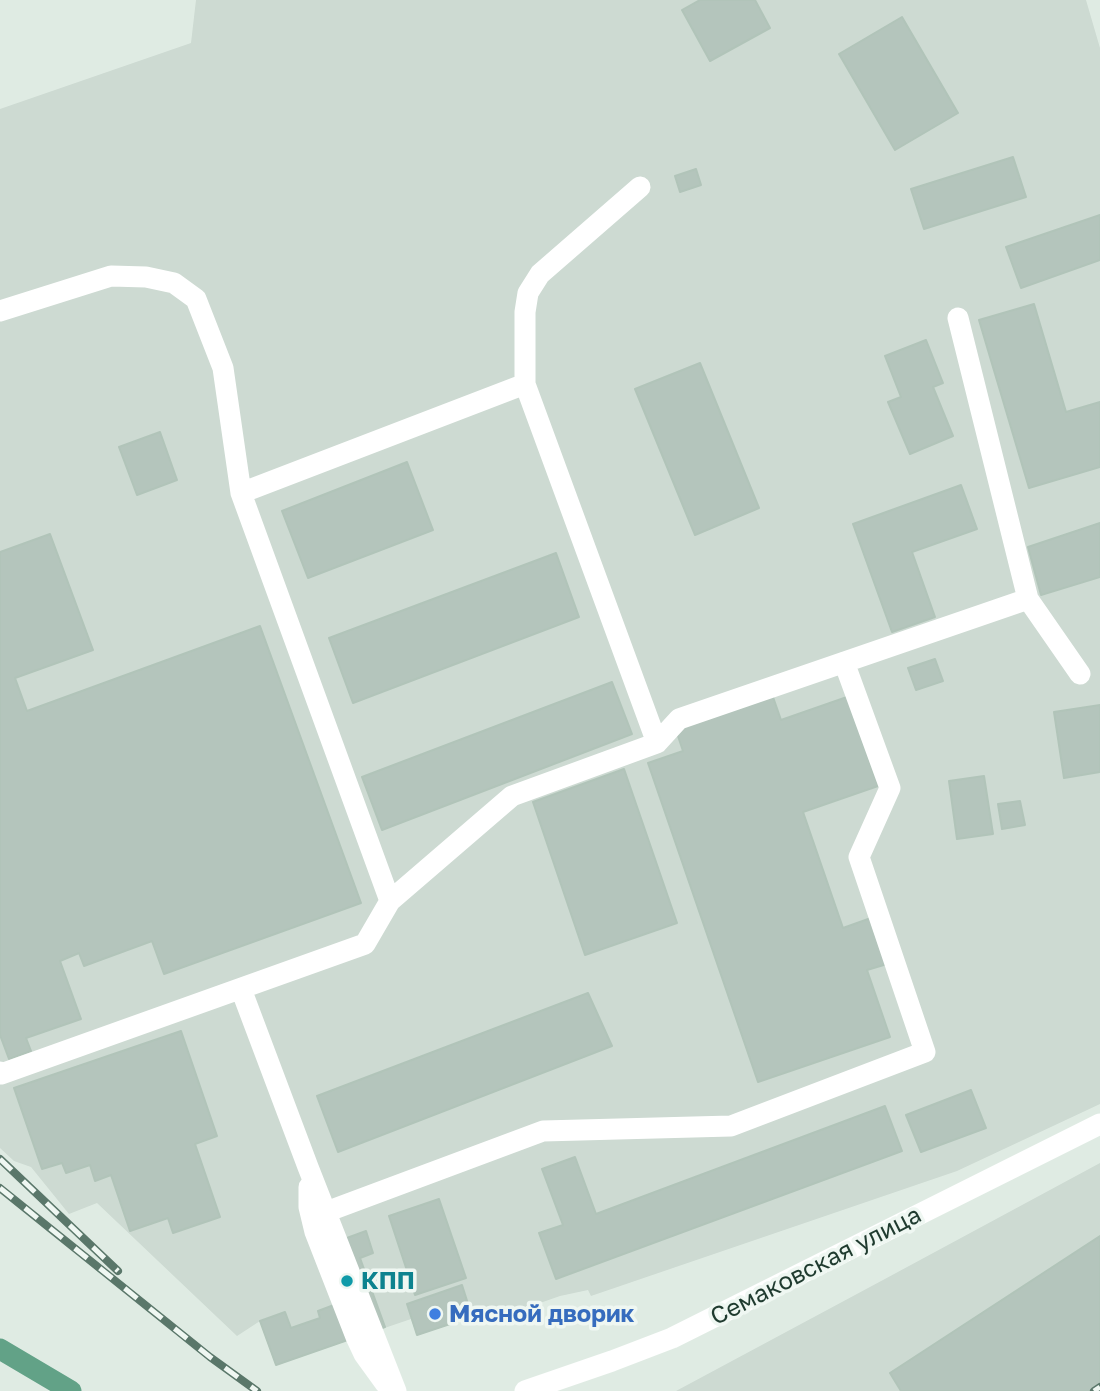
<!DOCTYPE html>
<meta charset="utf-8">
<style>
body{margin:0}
canvas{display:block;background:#dfebe3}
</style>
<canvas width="1100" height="1391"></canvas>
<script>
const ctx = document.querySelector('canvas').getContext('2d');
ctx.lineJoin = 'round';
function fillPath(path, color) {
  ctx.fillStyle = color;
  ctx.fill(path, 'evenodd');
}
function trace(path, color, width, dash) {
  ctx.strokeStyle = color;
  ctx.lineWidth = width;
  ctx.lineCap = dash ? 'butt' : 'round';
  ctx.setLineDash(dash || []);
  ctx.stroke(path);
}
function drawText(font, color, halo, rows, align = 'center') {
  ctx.font = font + ' "Golos Text",sans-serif';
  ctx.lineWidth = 7;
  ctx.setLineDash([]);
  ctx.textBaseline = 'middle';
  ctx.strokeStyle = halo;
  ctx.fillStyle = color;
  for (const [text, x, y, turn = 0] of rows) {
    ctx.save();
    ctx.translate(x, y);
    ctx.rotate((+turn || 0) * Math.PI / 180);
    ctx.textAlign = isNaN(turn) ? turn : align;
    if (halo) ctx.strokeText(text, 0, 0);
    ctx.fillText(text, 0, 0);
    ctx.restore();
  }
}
const built = new Path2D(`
 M 196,0 L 1086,0 L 1100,48 L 1100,1104 L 957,1171 L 591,1296 L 588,1290 L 560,1296 L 480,1324 L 473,1306 L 459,1310 L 462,1320 L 417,1335 L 411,1319 L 276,1365 L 260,1321 L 237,1336 L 97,1203 L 69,1214 L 31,1167 L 14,1161 L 0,1148 L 0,109 L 191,43 Z
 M 1100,1163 L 1100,1391 L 676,1391 L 883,1280 Z`);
const building = new Path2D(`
 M 700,0 L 755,0 L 770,28 L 710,61 L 682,10 Z
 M 902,17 L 958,113 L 895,150 L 839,54 Z
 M 1013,157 L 1026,197 L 924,229 L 911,189 Z
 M 696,169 L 701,185 L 680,192 L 675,176 Z
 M 1100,215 L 1100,260 L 1021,288 L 1006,247 Z
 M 1034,304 L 1066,412 L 1100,402 L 1100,467 L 1029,488 L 979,320 Z
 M 926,340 L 943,383 L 933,387 L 953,436 L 910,454 L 888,402 L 901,397 L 885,356 Z
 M 700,363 L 759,508 L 695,535 L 635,389 Z
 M 160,432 L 177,480 L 137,495 L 119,447 Z
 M 407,462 L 433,530 L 308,578 L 282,511 Z
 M 961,485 L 977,529 L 912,552 L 935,617 L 892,632 L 853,524 Z
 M 1100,523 L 1100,577 L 1041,595 L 1028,547 Z
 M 50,534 L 93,650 L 15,678 L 27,711 L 260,626 L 361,903 L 164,974 L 152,941 L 84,966 L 79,953 L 60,961 L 81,1019 L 26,1038 L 31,1051 L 9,1059 L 0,1035 L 0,552 Z
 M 556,553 L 579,617 L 353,703 L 329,638 Z
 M 935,659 L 943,681 L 916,690 L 908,668 Z
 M 612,682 L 632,734 L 382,830 L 362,777 Z
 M 773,697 L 781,720 L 847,697 L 878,786 L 803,812 L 843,928 L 871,918 L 887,964 L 867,970 L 890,1037 L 758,1082 L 648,763 L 683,751 L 676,730 Z
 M 1100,705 L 1100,772 L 1064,778 L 1054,712 Z
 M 624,769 L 677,923 L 585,955 L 533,802 Z
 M 984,776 L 993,834 L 957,839 L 949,781 Z
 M 1020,801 L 1025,825 L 1002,829 L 998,804 Z
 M 588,993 L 612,1046 L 338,1152 L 317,1096 Z
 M 181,1031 L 217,1136 L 195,1144 L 220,1217 L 173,1233 L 168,1218 L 130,1231 L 111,1175 L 95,1181 L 90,1165 L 66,1173 L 62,1163 L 42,1169 L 14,1088 Z
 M 971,1090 L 986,1128 L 921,1152 L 906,1115 Z
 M 885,1106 L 902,1151 L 556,1279 L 539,1233 L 563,1225 L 542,1169 L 575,1157 L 596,1214 Z
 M 439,1199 L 466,1278 L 415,1295 L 389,1216 Z
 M 366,1231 L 373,1253 L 360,1258 L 385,1327 L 276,1365 L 260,1321 L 285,1312 L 291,1328 L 320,1318 L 318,1311 L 334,1305 L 314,1250 Z
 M 1100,1236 L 1100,1391 L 901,1391 L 890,1373 Z
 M 462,1285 L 469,1307 L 459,1310 L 462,1320 L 417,1335 L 407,1304 Z`);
const minor = new Path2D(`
 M 0,311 L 111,276 L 146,277 L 174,283 L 196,299 L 223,368 L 241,493 L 390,901 L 365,944 L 1,1074 L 0,1072
 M 525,384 L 525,312 L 528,293 L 540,274 L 640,187
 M 241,493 L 525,384 L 657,743 L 512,796 L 390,901
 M 1028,599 L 1080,674
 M 657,743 L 679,719 L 1028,599 L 958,318
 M 241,989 L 308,1167 L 396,1391
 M 309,1187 L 309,1207 L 315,1232 L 356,1337 L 364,1354 L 385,1383
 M 326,1212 L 543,1131 L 731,1126 L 925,1052 L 859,857 L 890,788 L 844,662
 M 525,1391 L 612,1361 L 672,1338 L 1100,1124`);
const major = new Path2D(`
 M 0,1349 L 71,1391`);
const rail = new Path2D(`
 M 0,1159 L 118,1271
 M 0,1188 L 210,1357 L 257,1391
 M 1094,1391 L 1100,1387`);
const markers = [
 [347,1281,7,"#0f9aa8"],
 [435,1314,7,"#3f7fe0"]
];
const streetNames = [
 ["Семаковская улица",816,1266,-27]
];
const cultureNames = [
 ["КПП",361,1281]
];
const shopNames = [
 ["Мясной дворик",449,1314]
];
fillPath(built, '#cddad2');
fillPath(building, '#b4c5bc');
trace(building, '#b1c4b9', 2);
trace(minor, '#fff', 21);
trace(major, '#62a287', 21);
trace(rail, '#5a776a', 8);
trace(rail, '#eff7f2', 5, [16]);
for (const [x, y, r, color] of markers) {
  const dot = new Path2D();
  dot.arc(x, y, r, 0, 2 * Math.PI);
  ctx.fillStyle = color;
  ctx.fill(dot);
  trace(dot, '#eff7f2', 2.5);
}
drawText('24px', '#1f3b2f', '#eff7f2', streetNames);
drawText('bold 24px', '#0d838f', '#eff7f2', cultureNames, 'left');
drawText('bold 24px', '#366cbe', '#eff7f2', shopNames, 'left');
</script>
